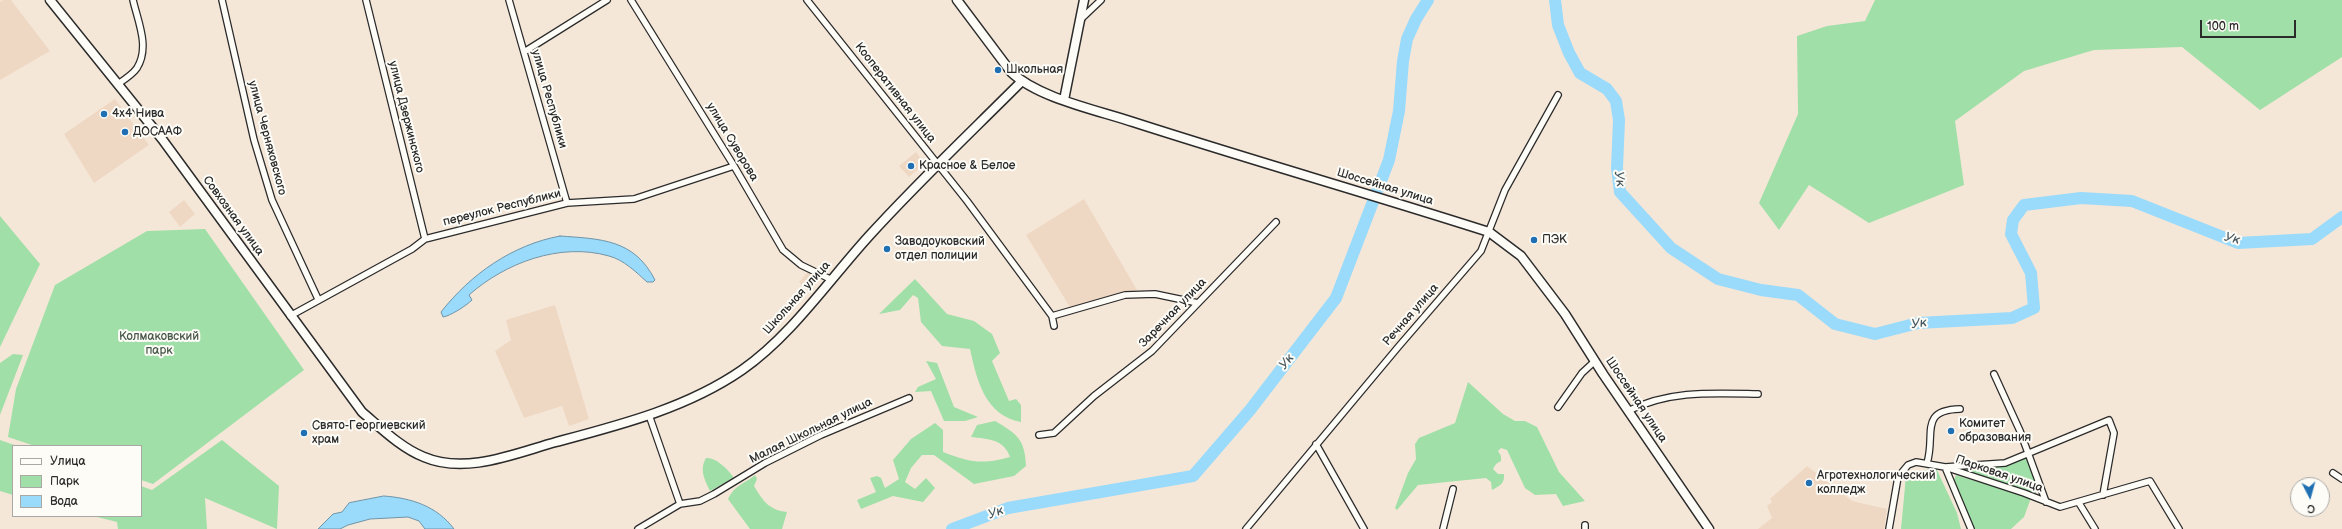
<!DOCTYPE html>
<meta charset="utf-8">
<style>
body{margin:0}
#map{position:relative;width:2342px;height:529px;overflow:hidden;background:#f5e7d8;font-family:"Balsamiq Sans",sans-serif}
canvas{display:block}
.legend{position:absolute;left:12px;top:445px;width:130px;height:72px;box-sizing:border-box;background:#fdfcf7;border:1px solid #a9a8a5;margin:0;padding:5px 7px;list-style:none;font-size:12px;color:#2b2b2b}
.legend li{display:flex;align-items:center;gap:8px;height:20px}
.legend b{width:20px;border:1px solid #a9a8a5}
.north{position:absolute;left:2290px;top:477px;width:40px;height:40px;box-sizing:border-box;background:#fdfcf7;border:1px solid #a9a8a5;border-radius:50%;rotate:174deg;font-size:11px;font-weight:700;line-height:16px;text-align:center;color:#2b2b2b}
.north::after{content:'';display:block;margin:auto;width:14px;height:18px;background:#1f6fb2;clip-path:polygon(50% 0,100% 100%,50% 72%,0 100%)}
.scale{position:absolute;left:2200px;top:20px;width:96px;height:18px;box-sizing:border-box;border:2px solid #2b2b2b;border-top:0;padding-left:5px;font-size:12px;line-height:14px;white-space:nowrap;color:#2b2b2b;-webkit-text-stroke:3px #fdfcf7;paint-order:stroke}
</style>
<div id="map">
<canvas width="2342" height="529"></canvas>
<ul class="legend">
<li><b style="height:5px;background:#fdfcf7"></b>Улица</li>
<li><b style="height:11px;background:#a0dfa7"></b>Парк</li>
<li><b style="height:11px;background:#9adafb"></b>Вода</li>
</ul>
<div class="north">С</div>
<div class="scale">100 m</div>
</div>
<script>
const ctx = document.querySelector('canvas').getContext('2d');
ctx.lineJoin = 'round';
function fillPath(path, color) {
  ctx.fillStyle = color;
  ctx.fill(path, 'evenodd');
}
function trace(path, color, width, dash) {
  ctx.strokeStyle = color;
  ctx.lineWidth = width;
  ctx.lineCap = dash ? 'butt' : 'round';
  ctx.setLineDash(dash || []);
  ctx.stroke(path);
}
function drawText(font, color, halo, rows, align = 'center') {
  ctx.font = font + ' "Balsamiq Sans",sans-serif';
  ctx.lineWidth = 4;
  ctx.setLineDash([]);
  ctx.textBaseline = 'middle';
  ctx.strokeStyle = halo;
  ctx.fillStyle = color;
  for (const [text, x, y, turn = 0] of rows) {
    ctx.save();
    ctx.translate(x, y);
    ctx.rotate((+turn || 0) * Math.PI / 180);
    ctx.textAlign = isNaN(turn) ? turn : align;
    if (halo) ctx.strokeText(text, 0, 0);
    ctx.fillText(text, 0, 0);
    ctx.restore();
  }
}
const built = new Path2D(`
 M 3,0 L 11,0 L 50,51 L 0,80 L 0,2 Z
 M 115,99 L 149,145 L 94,183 L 64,134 Z
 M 916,152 L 925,163 L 909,177 L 899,166 Z
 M 1084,199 L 1137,290 L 1071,309 L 1026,235 Z
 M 184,200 L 195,214 L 180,227 L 169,212 Z
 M 808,272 L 818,282 L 808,291 L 799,282 Z
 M 555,305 L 589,419 L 569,426 L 562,406 L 524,418 L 495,351 L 511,340 L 506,320 Z
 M 1807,466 L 1852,501 L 1887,509 L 1884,529 L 1758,529 L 1772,518 L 1767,506 L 1772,502 L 1770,499 Z`);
const green = new Path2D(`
 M 1875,0 L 2342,0 L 2342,57 L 2260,110 L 2182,47 L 2094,50 L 2024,71 L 1955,121 L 1964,185 L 1869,223 L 1809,185 L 1779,230 L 1759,203 L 1798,114 L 1797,36 L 1827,26 L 1865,21 Z
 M 0,216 L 40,264 L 0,347 Z
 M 205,229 L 304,370 L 153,484 L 141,480 L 141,446 L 35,446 L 8,437 L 16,389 L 55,285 L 147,231 Z
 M 915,279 L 947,314 L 974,321 L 992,334 L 1000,353 L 992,361 L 1009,401 L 1016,399 L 1021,405 L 1021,422 C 985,415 977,381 970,349 L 942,346 L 921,322 L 918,298 L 913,295 L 900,310 L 879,314 Z
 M 13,354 L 23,355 L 0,415 L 0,363 Z
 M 926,361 L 937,363 L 954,407 L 978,417 L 965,421 L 944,421 L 931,391 L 915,392 L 918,387 L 936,379 Z
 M 1468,382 L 1503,414 L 1515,421 L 1525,421 L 1537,427 L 1559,472 L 1585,501 L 1563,506 L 1556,494 L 1535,495 L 1525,488 L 1507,450 L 1501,448 L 1498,451 L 1501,456 L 1501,461 L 1496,464 L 1493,469 L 1498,474 L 1504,474 C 1505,483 1500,486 1492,490 L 1491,482 L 1486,478 L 1418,485 L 1397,510 L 1395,508 L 1408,473 L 1416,459 L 1415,444 L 1419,438 L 1455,423 Z
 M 995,421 C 1017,434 1025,439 1026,466 L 1014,476 L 974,484 L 934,455 L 922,455 L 911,468 L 905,482 L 915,489 L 926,478 L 935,488 L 923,502 L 893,496 L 861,509 L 857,500 L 876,492 L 870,478 L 877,476 L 881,478 L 885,488 L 899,479 L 893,460 L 911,439 L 935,423 L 943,430 L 943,452 C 969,462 982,465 1010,457 C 1004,439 988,439 971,437 L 977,425 Z
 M 0,440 L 17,446 L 13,446 L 13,495 L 0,491 Z
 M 222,440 L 279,486 L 277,529 L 205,498 L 207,529 L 118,529 L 117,522 L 93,516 L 141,516 L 141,486 L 152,490 Z
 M 2028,457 L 2039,490 L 2034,494 L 1960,469 L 2007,465 Z
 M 706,458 C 716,457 729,470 734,478 L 710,491 C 705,480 699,470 706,458 Z
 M 1936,468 L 1957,513 L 1961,529 L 1901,529 L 1906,476 L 1915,472 Z
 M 755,475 L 757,479 L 754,486 C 763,501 769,510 787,512 L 782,529 L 750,529 L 728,499 C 736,484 743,485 755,475 Z
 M 1956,475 L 2031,498 L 2024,517 L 2011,529 L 1973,529 L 1953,482 Z`);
const water = new Path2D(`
 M 560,236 C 601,239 634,239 655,280 L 653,282 L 647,282 C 636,272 624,260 609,256 C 560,242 505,263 469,295 L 472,300 C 466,306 450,316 443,317 L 441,312 C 471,274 512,245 560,236 Z
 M 384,496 C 411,498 437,506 454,529 L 425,529 L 419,521 L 408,517 L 370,519 L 348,525 L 340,529 L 318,529 L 333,514 L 342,512 L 349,503 Z`);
const river = new Path2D(`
 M 1555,0 L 1558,25 L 1569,53 L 1580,73 L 1607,89 L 1616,101 L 1619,120 L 1617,168 L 1620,192 L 1671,248 L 1718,279 L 1761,290 L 1798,295 L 1835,324 L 1875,334 L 1918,323 L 2012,318 L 2034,308 L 2031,273 L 2011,234 L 2013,220 L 2024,205 L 2081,198 L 2132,201 L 2238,243 L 2312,239 L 2342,217
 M 952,529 L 1008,508 L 1193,476 L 1250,410 L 1336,298 L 1389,160 L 1399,111 L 1403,61 L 1407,39 L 1416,19 L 1428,0`);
const street = new Path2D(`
 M 222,0 L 254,140 L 272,200 L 318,299
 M 366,0 L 425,239
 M 509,0 L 567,203
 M 631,0 L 734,166 L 783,250 L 801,265 L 830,279
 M 807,0 L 967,201 L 1052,316 L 1054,326
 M 1081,19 L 1101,0
 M 524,52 L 607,0
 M 118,84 C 124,80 133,74 137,68 C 150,47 138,22 133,0
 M 290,316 L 412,249 L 425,239 L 567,203 L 634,199 L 734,166
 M 1052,316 L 1125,295 L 1155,294 L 1198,303
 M 1994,374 L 2020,431 L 2046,502
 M 1558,407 L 1582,373 L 1595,361
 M 1628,411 C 1669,390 1713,393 1758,394
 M 649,415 L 680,504
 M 1039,435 L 1054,433 L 1094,396 L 1152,351 L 1276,222
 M 1316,444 L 1364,529
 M 1927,463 C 1936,435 1918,410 1960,409
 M 2333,473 L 2342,479
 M 2079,503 L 2095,529
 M 638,529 L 680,504 L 700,501 L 714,494 L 765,463 L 821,435 L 909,398
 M 1246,529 L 1399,346 L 1481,251 L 1505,190 L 1558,95
 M 1443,529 L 1453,489
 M 1585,529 L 1585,525
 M 1889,529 L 1898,477 L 1908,465 L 1916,462 L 1945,467 L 2024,493 L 2060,507 L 2150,481 L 2179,529
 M 1971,529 L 1945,467 L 2005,463 L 2109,420 L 2114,433 L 2103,495`);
const secondary = new Path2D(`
 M 50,0 L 162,139 L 362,412 C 381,428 401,448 424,457 C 466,475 516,453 556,442 C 620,425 687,408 742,370 C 791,336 829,280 869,236 C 917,183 970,133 1021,82
 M 957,0 L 1011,72 C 1038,98 1097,110 1133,122 C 1251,160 1370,194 1489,232 L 1521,256 L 1565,314 L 1603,374 L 1709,529
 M 1064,100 L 1084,0`);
const markers = [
 [998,70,4,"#1f6fb2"],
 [104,114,4,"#1f6fb2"],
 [125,132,4,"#1f6fb2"],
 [911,166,4,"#1f6fb2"],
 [1534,240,4,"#1f6fb2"],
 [887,249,4,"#1f6fb2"],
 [1951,431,4,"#1f6fb2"],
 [304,433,4,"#1f6fb2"],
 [1809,483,4,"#1f6fb2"]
];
const poiNames = [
 ["Школьная",1006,70],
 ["4x4 Нива",112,114],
 ["ДОСААФ",133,132],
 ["Красное & Белое",919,166],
 ["ПЭК",1542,240],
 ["Заводоуковский",895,242],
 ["отдел полиции",895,256],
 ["Комитет",1959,424],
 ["образования",1959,438],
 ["Свято-Георгиевский",312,426],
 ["храм",312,440],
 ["Агротехнологический",1817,476],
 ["колледж",1817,490]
];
const streetNames = [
 ["Кооперативная улица",895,93,52],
 ["улица Республики",549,99,74],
 ["улица Дзержинского",406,117,76],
 ["улица Черняховского",267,138,75],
 ["улица Суворова",732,142,59],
 ["Шоссейная улица",1385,187,17],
 ["переулок Республики",502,208,-14],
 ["Совхозная улица",233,216,54],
 ["Школьная улица",797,298,-48],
 ["Заречная улица",1173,313,-46],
 ["Речная улица",1411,315,-49],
 ["Шоссейная улица",1636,400,56],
 ["Малая Школьная улица",811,431,-26],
 ["Парковая улица",1999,474,19]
];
const parkNames = [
 ["Колмаковский",159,337],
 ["парк",159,351]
];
const waterNames = [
 ["Ук",1619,179,82],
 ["Ук",2232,239,15],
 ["Ук",1919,324,-8],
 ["Ук",1287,362,-52],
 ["Ук",996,513,-20]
];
fillPath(built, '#efd8c3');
fillPath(green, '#a0dfa7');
fillPath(water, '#9adafb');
trace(water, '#6e94a8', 1);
trace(river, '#9adafb', 12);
trace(street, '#2b2b2b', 8);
trace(secondary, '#2b2b2b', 11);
trace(street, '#fdfcf7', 5.5);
trace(secondary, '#fdfcf7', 8);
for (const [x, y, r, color] of markers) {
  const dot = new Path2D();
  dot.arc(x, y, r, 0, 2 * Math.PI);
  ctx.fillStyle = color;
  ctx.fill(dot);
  trace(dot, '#fdfcf7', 1.5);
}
drawText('12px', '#2b2b2b', '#fdfcf7', poiNames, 'left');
drawText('12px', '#2b2b2b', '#fdfcf7', streetNames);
drawText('12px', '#48584a', '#fdfcf7', parkNames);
drawText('italic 13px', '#47575f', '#fdfcf7', waterNames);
</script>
